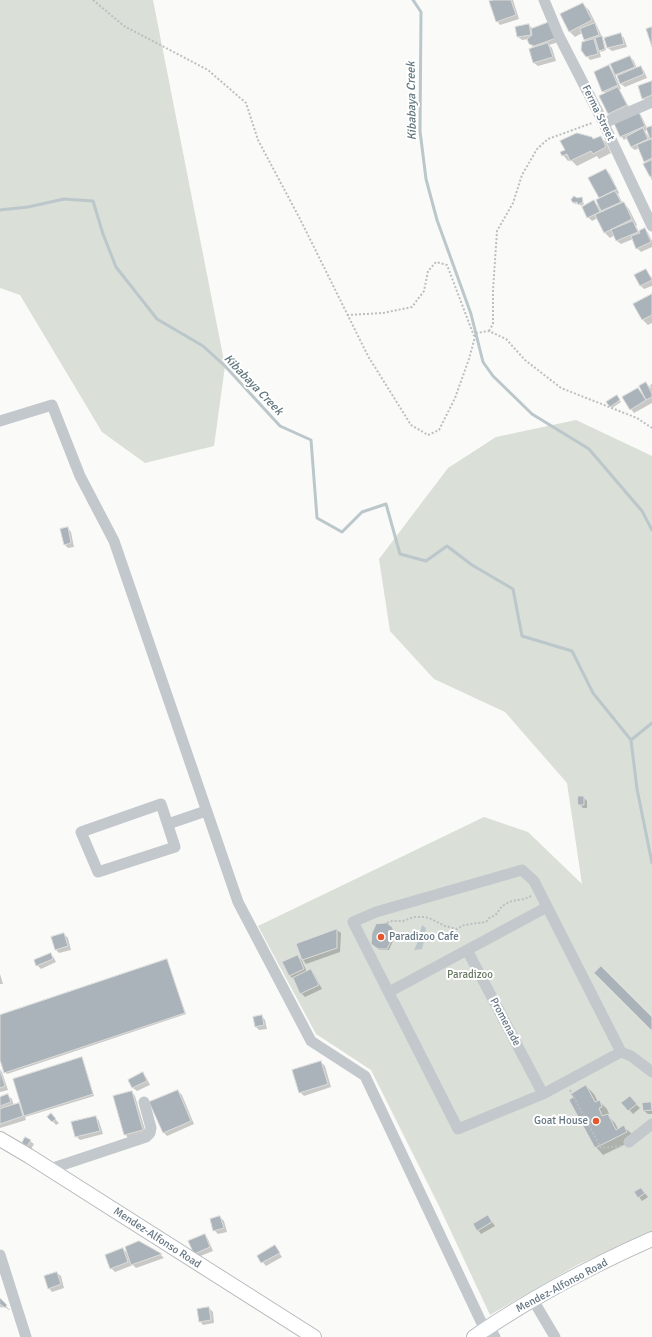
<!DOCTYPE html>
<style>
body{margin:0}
canvas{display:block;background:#fafaf8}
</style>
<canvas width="652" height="1337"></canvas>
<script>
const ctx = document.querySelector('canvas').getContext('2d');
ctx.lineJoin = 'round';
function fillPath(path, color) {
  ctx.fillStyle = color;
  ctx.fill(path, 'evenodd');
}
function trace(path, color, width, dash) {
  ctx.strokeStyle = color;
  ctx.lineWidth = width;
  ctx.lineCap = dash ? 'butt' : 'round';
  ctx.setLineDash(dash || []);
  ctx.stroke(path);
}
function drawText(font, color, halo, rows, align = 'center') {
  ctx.font = font + ' Signika,sans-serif';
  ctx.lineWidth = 4;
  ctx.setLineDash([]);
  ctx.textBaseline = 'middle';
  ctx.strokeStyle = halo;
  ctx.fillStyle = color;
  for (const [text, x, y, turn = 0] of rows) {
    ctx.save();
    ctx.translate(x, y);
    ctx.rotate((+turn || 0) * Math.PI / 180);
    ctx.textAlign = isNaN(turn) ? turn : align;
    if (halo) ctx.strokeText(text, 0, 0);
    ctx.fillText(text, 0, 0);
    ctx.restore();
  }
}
const green = new Path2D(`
 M 0,0 L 153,0 L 225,366 L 214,446 L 145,463 L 102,432 L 20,295 L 0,288 Z
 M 576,420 L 652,456 L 652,1232 L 577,1265 L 490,1315 L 439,1206 L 371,1070 L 316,1034 L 258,926 L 484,817 L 528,832 L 582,884 L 567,783 L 505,712 L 434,679 L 390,631 L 379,559 L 448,468 L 496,437 Z`);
const water = new Path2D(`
 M 422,925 L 426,928 L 424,941 L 422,949 L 414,950 C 418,943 420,933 422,925 Z`);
const shadow = new Path2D(`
 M 497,0 L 513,0 L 519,19 L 500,25 L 497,21 Z
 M 583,4 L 589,10 L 598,28 L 603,39 L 606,50 L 601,52 L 599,49 L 601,57 L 590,60 L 587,56 L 586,42 L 582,33 L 575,37 L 569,31 Z
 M 549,24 L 559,42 L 549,45 L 552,48 L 556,61 L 538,66 L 534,63 L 530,50 L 534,48 L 530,44 L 529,39 L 522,40 L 518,37 L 517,27 L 529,25 L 533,29 Z
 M 620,34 L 624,38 L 627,47 L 612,51 L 608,48 L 605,39 Z
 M 630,57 L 634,61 L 637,69 L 641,67 L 644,71 L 647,78 L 625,87 L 621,84 L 618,77 L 614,72 L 621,89 L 619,89 L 630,109 L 612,117 L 608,114 L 606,94 L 603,91 L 609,67 L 615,73 Z
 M 652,82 L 652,100 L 647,102 L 643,98 Z
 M 638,112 L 641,115 L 647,128 L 652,127 L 652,181 L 647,163 L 645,161 L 639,148 L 635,150 L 631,147 L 627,138 L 624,140 L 621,136 ZM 648,130 L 651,139 L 650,139 L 645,131 Z
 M 600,137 L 606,142 L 611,153 L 599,159 L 597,156 L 577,166 L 571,160 L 568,161 L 563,155 Z
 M 606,170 L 610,174 L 619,193 L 618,194 L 623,204 L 624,203 L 629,209 L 637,225 L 636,226 L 639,232 L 645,229 L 648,233 L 652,241 L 652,247 L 641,252 L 637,248 L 633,239 L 621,244 L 617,241 L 615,235 L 610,238 L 604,232 L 598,218 L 592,221 L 588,217 L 594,202 L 601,208 L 600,199 L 590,178 ZM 599,207 L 604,212 L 602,213 Z
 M 581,198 L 584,204 L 581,206 L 579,203 L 575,204 L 574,203 Z
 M 646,270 L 652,278 L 652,286 L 644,289 L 641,286 L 635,275 Z
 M 652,295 L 652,323 L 648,325 L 643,320 Z
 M 646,383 L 652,389 L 650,385 L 652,384 L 652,403 L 634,413 L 631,409 L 638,389 L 644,395 Z
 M 618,398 L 621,402 L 612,408 L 611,406 Z
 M 68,528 L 71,532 L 74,547 L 68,548 L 65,545 Z
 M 583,797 L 587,801 L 587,808 L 583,808 L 579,804 Z
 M 393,929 L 394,931 L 393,941 L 389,950 L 380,950 L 374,946 Z
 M 337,930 L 341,933 L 340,952 L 306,964 L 303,960 L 297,944 Z
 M 64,934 L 68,938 L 71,950 L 59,953 L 56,950 Z
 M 51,954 L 54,958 L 56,962 L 41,969 L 37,965 Z
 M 297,956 L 301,959 L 307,972 L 311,971 L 314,974 L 322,989 L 305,997 L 301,993 L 294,979 L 290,976 L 284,962 Z
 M 167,961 L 186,1014 L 7,1074 L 5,1072 L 0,1056 L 0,1016 Z
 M 0,974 L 3,984 L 0,984 Z
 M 262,1016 L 265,1020 L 267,1029 L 259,1030 L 256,1027 Z
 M 81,1058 L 83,1060 L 94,1096 L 25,1117 L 26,1120 L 0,1128 L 0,1098 L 8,1096 L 12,1099 L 14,1106 L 19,1104 L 23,1108 Z
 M 321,1062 L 325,1066 L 331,1087 L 304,1096 L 300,1092 Z
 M 0,1069 L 2,1072 L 8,1090 L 0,1092 Z
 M 142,1073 L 146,1077 L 150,1085 L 137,1091 L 133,1088 L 129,1080 Z
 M 586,1086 L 594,1094 L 598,1102 L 599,1101 L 607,1109 L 609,1114 L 607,1115 L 615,1123 L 618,1129 L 624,1127 L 632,1134 L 634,1140 L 603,1155 L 596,1147 Z
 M 178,1091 L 182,1095 L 194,1124 L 167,1136 L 163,1132 Z
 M 132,1092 L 135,1096 L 146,1133 L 128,1138 L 125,1134 Z
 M 633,1101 L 640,1108 L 633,1114 L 623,1103 Z
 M 651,1103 L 652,1104 L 652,1114 L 648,1114 L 644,1111 Z
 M 51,1115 L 59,1123 L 56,1125 L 49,1117 Z
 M 96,1117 L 99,1121 L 103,1134 L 80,1140 L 76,1136 Z
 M 30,1141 L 34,1144 L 31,1149 L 23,1143 Z
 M 644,1192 L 648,1197 L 642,1201 L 639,1197 Z
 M 488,1216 L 495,1226 L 481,1234 L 478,1230 Z
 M 220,1217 L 224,1221 L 227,1232 L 218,1234 L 214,1230 Z
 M 205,1235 L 208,1239 L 213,1251 L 198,1257 L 195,1253 Z
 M 139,1242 L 161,1255 L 164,1258 L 136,1268 L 133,1265 L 115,1272 L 111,1268 L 123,1249 L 129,1255 Z
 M 275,1247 L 282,1257 L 266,1266 L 258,1256 Z
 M 57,1273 L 61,1276 L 64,1288 L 52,1292 L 49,1288 Z
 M 0,1300 L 10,1310 L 9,1310 L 4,1306 L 1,1308 L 0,1306 Z
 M 209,1308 L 213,1312 L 214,1323 L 203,1325 L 200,1321 Z`);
const stream = new Path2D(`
 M 413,0 L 421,12 L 420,131 L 426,179 L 437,220 L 471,314 L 483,362 L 493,376 L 532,414 L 589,449 L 642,511 L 652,530
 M 0,210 L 28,207 L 64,199 L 93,201 L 103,234 L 116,267 L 157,319 L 203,346 L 225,366 L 280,426 L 311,440 L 317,518 L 342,532 L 362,512 L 386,504 L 400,554 L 426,561 L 447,546 L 472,565 L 513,589 L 522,636 L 572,651 L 593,693 L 631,740 L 637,789 L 652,863
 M 631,740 L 652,723`);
const building = new Path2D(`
 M 494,0 L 511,0 L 516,15 L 496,22 L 489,1 Z
 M 583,3 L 592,20 L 569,32 L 560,14 Z
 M 549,22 L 556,38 L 534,46 L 529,44 L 527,39 L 532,35 L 531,29 Z
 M 595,23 L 599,35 L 584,40 L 580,29 Z
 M 529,24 L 531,35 L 517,37 L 515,27 Z
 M 652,27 L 652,47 L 646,29 Z
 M 621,33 L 624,44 L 607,48 L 604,38 Z
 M 602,36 L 605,49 L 599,51 L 595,38 Z
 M 594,39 L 598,54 L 586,57 L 581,50 L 582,42 Z
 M 548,43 L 553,57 L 533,63 L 529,49 Z
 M 630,56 L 635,67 L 615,75 L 610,64 Z
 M 609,65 L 618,85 L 602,92 L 594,72 Z
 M 641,66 L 644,74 L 620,84 L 617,76 Z
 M 652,81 L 652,95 L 642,99 L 638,86 Z
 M 618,87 L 627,105 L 608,114 L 599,96 Z
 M 638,110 L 645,126 L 620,137 L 613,121 Z
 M 652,126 L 652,138 L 650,139 L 646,128 Z
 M 643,128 L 648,139 L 631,147 L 626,137 Z
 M 577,133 L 592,137 L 593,139 L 601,136 L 606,147 L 593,154 L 591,151 L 570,161 L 567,154 L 562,156 L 560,152 L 565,150 L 560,141 Z
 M 652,139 L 652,158 L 644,162 L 637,145 Z
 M 652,160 L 652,176 L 650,177 L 643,164 Z
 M 606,169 L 617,189 L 599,198 L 588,178 Z
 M 615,191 L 621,202 L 601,211 L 596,200 Z
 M 574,196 L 577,198 L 582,197 L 583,202 L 578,205 L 577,202 L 573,203 L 571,200 Z
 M 594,200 L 600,212 L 587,218 L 582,207 Z
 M 624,202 L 632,219 L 604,233 L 595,215 Z
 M 633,221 L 638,232 L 616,241 L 611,230 Z
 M 645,228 L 651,242 L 636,249 L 631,236 L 640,233 L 639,231 Z
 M 646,269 L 652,280 L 640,286 L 634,275 Z
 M 652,294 L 652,315 L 642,320 L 633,304 Z
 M 646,382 L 652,394 L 652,397 L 646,400 L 639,386 Z
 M 638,388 L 646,400 L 630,410 L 622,397 Z
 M 617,395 L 620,400 L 610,407 L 606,402 Z
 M 68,527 L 71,543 L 64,545 L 60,529 Z
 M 578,796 L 584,796 L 584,805 L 578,805 Z
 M 387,923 L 393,928 L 392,939 L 387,949 L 378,949 L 371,944 L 372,933 L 376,924 Z
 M 337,929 L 337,948 L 302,960 L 296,944 Z
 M 64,933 L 68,946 L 55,950 L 51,937 Z
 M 51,953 L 53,959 L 36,966 L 34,960 Z
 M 298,955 L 304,969 L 289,976 L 282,962 Z
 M 167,959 L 185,1013 L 4,1073 L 0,1060 L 0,1015 Z
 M 601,966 L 652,1017 L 652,1031 L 594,973 Z
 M 311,969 L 319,985 L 300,994 L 293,978 Z
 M 262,1015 L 264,1025 L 255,1027 L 253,1017 Z
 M 82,1057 L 93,1094 L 24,1116 L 13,1079 Z
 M 321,1061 L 328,1084 L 299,1093 L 292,1070 Z
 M 0,1070 L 5,1086 L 0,1088 Z
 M 143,1072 L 147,1081 L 132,1088 L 128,1080 Z
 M 586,1085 L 595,1102 L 600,1100 L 602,1107 L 599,1108 L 602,1116 L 608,1114 L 616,1130 L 624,1125 L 627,1132 L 595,1148 L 569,1100 L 573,1097 L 571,1094 Z
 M 178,1090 L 191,1121 L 163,1133 L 149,1102 Z
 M 132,1091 L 143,1130 L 124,1135 L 113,1096 Z
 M 8,1094 L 11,1102 L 0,1106 L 0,1097 Z
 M 630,1096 L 637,1104 L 628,1111 L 621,1103 Z
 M 651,1102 L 652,1110 L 643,1111 L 642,1103 Z
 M 19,1103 L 23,1116 L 0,1124 L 0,1109 Z
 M 51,1113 L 56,1119 L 52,1122 L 47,1117 Z
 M 96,1116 L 100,1131 L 75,1137 L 71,1122 Z
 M 25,1137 L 31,1140 L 27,1146 L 22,1143 Z
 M 641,1188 L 645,1193 L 638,1198 L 634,1192 Z
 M 488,1215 L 492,1222 L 477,1231 L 473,1224 Z
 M 220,1216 L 224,1228 L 213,1231 L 210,1219 Z
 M 205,1234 L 210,1247 L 194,1254 L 188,1241 Z
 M 139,1241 L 162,1254 L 131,1265 L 125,1247 Z
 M 275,1245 L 280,1253 L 261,1263 L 257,1256 Z
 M 123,1248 L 128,1262 L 110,1269 L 105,1255 Z
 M 57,1272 L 61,1284 L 48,1289 L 44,1276 Z
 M 0,1298 L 7,1305 L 5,1308 L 0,1304 Z
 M 209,1307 L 211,1320 L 199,1322 L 197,1309 Z`);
const path = new Path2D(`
 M 93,0 L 124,26 L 208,70 L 246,103 L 258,140 L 300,219 L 368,356 L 411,425 L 428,435 L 439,430 L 455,398 L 469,359 L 476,333 L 489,331 L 506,339 L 525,360 L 561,388 L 637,418 L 652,428
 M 347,315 L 383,313 L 412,307 L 424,291 L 428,271 L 436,262 L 447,265 L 474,336
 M 489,331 L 493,324 L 493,290 L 497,231 L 513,203 L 522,175 L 537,149 L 548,139 L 592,123
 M 387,923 L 392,921 L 403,921 L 414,917 L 424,917 L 429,918 L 445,926 L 457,929 L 464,925 L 486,922 L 490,917 C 500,915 497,909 504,905 C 514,898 520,902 531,896
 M 570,1090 L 601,1148 L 621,1146`);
const minor = new Path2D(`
 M 544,0 L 559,36 L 602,120 L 652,226
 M 604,123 L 652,102
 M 0,421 L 52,405 L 80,476 L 114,541 L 238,902 L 311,1041 L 365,1076 L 485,1330
 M 161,804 L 175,847 L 98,872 L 81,832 Z
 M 168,824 L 206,811
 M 467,950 L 543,1094
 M 389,992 L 547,907
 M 621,1052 L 543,1094 L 458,1129 L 353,922 L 376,912 L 522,870 L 534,881 L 621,1052 L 631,1056 L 652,1072
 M 629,1142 L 652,1124
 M 50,1169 L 146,1137 L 150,1133 L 151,1128 L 144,1102
 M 0,1255 L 26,1337
 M 533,1300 L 555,1337
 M 489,1327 L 495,1337`);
const major = new Path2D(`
 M 0,1139 L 29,1156 L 314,1337
 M 474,1337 C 529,1299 591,1266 652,1239`);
const markers = [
 [381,937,4,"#e4572e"],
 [596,1121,4,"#e4572e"]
];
const streetNames = [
 ["Ferma Street",598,113,64],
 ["Promenade",505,1022,62],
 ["Mendez-Alfonso Road",157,1238,33],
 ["Mendez-Alfonso Road",562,1286,-28]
];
const poiNames = [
 ["Paradizoo Cafe",389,937],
 ["Goat House",588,1121,"right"]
];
const parkNames = [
 ["Paradizoo",470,975]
];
const waterNames = [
 ["Kibabaya Creek",412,101,-91],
 ["Kibabaya Creek",253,385,46]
];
fillPath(green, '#dadfd7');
fillPath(water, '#bbc7cb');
fillPath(shadow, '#0003');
trace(stream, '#bbc7cb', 3);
fillPath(building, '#aab3b9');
trace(building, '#dcdcda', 1);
trace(major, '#b5babe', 16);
trace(path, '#bbbfc2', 2, [2, 2]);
trace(minor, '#c3c8cc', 11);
trace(major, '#fff', 14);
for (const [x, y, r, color] of markers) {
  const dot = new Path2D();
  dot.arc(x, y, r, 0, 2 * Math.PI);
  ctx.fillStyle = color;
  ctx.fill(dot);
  trace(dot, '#fff', 1.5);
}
drawText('11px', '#657683', '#fff', streetNames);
drawText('11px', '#657683', '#fff', poiNames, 'left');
drawText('11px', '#687a64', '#fff', parkNames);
drawText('italic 12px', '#60757c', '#fff', waterNames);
</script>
